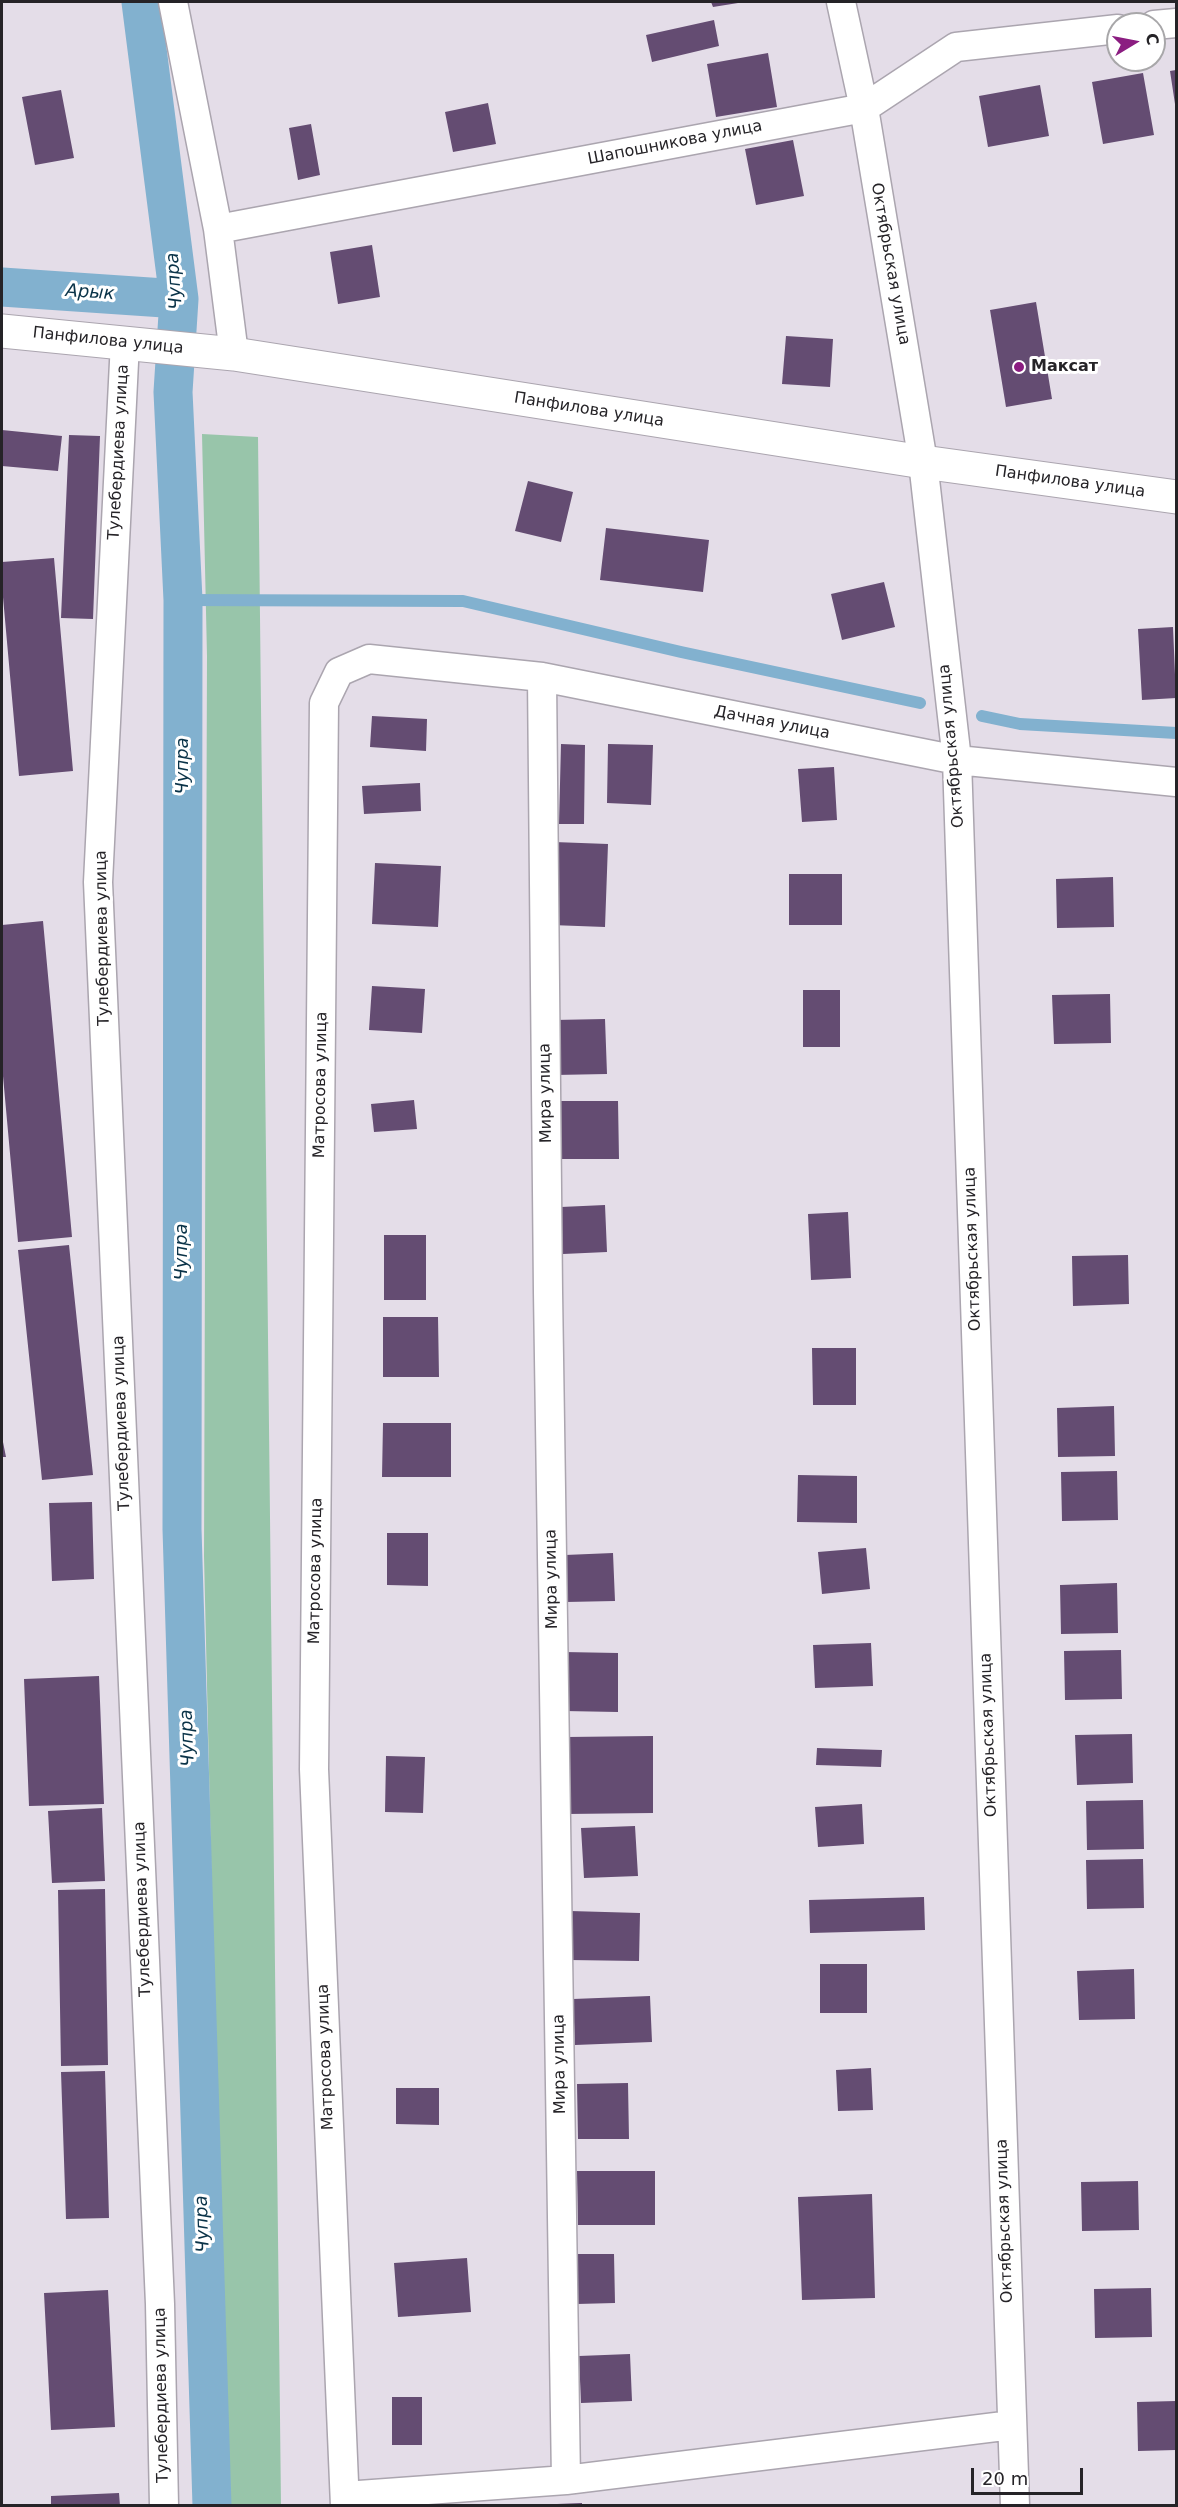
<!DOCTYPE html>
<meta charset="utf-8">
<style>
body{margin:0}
#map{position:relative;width:1178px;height:2507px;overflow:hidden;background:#e4dde8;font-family:"DejaVu Sans",sans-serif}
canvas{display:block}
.frame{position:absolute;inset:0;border:3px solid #252327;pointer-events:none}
.north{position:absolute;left:1106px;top:12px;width:60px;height:60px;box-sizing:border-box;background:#fff;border:2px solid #a8a7a9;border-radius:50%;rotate:80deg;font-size:16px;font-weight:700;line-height:24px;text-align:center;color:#252327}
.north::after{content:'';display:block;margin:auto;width:21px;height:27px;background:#8b1d81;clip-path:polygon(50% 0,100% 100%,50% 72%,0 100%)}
.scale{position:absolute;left:971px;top:2468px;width:112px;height:27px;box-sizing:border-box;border:3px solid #252327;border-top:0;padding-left:8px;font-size:18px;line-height:21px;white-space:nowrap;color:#252327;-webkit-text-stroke:4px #fff;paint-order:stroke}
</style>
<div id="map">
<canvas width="1178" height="2507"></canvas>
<div class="frame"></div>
<div class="north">С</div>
<div class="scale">20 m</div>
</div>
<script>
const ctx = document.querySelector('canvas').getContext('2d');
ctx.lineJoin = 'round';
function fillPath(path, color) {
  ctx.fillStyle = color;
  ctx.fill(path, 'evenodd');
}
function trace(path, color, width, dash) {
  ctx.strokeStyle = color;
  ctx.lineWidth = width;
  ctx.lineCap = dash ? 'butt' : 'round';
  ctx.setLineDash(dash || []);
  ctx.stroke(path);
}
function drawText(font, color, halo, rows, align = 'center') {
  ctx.font = font + ' "DejaVu Sans",sans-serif';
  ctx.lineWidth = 6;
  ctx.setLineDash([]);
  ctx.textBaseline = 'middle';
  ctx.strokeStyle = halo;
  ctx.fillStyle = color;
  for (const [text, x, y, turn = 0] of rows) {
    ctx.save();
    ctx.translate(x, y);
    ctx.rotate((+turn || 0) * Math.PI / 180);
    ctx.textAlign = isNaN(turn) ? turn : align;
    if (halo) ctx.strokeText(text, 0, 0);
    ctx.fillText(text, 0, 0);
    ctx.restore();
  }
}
const green = new Path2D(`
 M 202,434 L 258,437 L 281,2506 L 226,2505 L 204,1556 L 207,656 Z`);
const stream = new Path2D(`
 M 183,600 L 463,601 L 681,652 L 920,703
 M 982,716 L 1020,724 L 1176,733`);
const canal = new Path2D(`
 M 141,2 L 179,299 L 173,392 L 183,600 L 182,1529 L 212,2506
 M 2,287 L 179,299`);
const building = new Path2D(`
 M 711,2 L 738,2 L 738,3 L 713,7 Z
 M 714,20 L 719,46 L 652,62 L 646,35 Z
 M 768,53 L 777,107 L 716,117 L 707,64 Z
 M 1176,70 L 1176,104 L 1175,104 L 1170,71 Z
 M 1143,73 L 1154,135 L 1103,144 L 1092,82 Z
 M 1040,85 L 1049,136 L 988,147 L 979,96 Z
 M 61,90 L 74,158 L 35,165 L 22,97 Z
 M 488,103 L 496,144 L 453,152 L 445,112 Z
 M 311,124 L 320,175 L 298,180 L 289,128 Z
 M 793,140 L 804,196 L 756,205 L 745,149 Z
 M 372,245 L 380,297 L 338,304 L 330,252 Z
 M 1036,302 L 1052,399 L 1006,407 L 990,310 Z
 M 786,336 L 833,339 L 830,387 L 782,384 Z
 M 2,430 L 62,436 L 58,471 L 2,466 Z
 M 69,435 L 100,436 L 93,619 L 61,618 Z
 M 528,481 L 573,492 L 561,542 L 515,531 Z
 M 606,528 L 709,540 L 703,592 L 600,580 Z
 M 54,558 L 73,771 L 19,776 L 2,586 L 2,562 Z
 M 884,582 L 895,627 L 842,640 L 831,594 Z
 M 1173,627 L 1176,698 L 1142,700 L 1138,629 Z
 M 372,716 L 427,719 L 426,751 L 370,747 Z
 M 561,744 L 585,745 L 584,824 L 559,824 Z
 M 608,744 L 653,745 L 651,805 L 607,803 Z
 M 834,767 L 837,820 L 802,822 L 798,769 Z
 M 420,783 L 421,811 L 364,814 L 362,786 Z
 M 554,842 L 608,844 L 605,927 L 551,925 Z
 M 375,863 L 441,866 L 438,927 L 372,924 Z
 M 789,874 L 842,874 L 842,925 L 789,925 Z
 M 1113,877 L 1114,927 L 1057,928 L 1056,879 Z
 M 43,921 L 72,1237 L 18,1242 L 2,1065 L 2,925 Z
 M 372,986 L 425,989 L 422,1033 L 369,1030 Z
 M 803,990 L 840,990 L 840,1047 L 803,1047 Z
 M 1110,994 L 1111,1043 L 1054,1044 L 1052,995 Z
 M 605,1019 L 607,1074 L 555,1075 L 554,1020 Z
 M 414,1100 L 417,1129 L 374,1132 L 371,1104 Z
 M 555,1101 L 618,1101 L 619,1159 L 555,1159 Z
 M 605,1205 L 607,1252 L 563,1254 L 561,1207 Z
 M 848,1212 L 851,1278 L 811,1280 L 808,1214 Z
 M 384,1235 L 426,1235 L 426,1300 L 384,1300 Z
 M 69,1245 L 93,1475 L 42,1480 L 18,1250 Z
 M 1128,1255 L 1129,1304 L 1073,1306 L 1072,1256 Z
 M 383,1317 L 438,1317 L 439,1377 L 383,1377 Z
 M 812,1348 L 856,1348 L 856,1405 L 813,1405 Z
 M 1114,1406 L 1115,1456 L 1058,1457 L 1057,1408 Z
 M 383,1423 L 451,1423 L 451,1477 L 382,1477 Z
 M 2,1437 L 6,1457 L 2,1457 Z
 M 1117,1471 L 1118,1520 L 1062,1521 L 1061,1472 Z
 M 798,1475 L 857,1476 L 857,1523 L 797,1522 Z
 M 92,1502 L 94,1579 L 52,1581 L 49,1503 Z
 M 387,1533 L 428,1533 L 428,1586 L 387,1585 Z
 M 866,1548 L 870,1589 L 822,1594 L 818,1552 Z
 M 613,1553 L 615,1601 L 566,1602 L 565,1555 Z
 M 1117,1583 L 1118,1633 L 1061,1634 L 1060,1585 Z
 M 871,1643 L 873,1686 L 815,1688 L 813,1645 Z
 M 1121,1650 L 1122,1699 L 1065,1700 L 1064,1651 Z
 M 564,1652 L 618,1653 L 618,1712 L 564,1711 Z
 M 99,1676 L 104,1804 L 29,1806 L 24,1679 Z
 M 1132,1734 L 1133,1783 L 1077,1785 L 1075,1735 Z
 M 653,1736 L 653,1813 L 567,1814 L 567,1737 Z
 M 817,1748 L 882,1750 L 881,1767 L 816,1765 Z
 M 386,1756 L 425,1757 L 423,1813 L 385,1812 Z
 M 1143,1800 L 1144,1849 L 1087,1850 L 1086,1801 Z
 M 862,1804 L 864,1844 L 818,1847 L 815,1807 Z
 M 102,1808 L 105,1881 L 52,1883 L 48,1811 Z
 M 635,1826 L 638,1876 L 584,1878 L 581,1828 Z
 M 1143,1859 L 1144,1908 L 1087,1909 L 1086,1860 Z
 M 105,1889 L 108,2065 L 61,2066 L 58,1890 Z
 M 924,1897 L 925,1930 L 810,1933 L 809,1900 Z
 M 570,1911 L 640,1913 L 639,1961 L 569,1960 Z
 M 820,1964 L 867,1964 L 867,2013 L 820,2013 Z
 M 1134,1969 L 1135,2019 L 1079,2020 L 1077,1971 Z
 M 650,1996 L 652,2042 L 575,2045 L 573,1999 Z
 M 871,2068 L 873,2110 L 838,2111 L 836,2070 Z
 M 105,2071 L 109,2218 L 66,2219 L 61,2072 Z
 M 628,2083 L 629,2139 L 578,2139 L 577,2084 Z
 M 396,2088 L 439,2088 L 439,2125 L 396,2124 Z
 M 577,2171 L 655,2171 L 655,2225 L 578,2225 Z
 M 1138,2181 L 1139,2230 L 1082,2231 L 1081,2182 Z
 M 872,2194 L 875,2298 L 802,2300 L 798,2197 Z
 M 576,2254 L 614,2254 L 615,2303 L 577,2304 Z
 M 467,2258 L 471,2312 L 398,2317 L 394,2263 Z
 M 1151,2288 L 1152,2337 L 1095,2338 L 1094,2289 Z
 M 108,2290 L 115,2427 L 51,2430 L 44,2293 Z
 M 630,2354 L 632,2401 L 581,2403 L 579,2356 Z
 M 392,2397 L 422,2397 L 422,2445 L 392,2445 Z
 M 1176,2401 L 1176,2450 L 1138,2451 L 1137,2402 Z
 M 119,2493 L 120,2506 L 51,2506 L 51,2496 Z
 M 582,2503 L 582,2506 L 557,2506 L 557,2504 Z`);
const street = new Path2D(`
 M 173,2 L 218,229 L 234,354
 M 841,2 L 864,108 L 923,462 L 957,760 L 1015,2506
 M 1154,25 L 1176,23
 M 218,229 L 864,108 L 956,47 L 1118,29
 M 125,342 L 98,882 L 160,2304 L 164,2506
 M 542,677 L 548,1292 L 566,2480
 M 345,2496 L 566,2480 L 1012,2425
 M 345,2506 L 314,1769 L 324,703 L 339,672 L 369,659 L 542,677 L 957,760 L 1176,782`);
const secondary = new Path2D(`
 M 2,331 L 234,354 L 923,462 L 1176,497`);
const markers = [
 [1019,367,6,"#8b1d81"]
];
const streetNames = [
 ["Шапошникова улица",675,143,-11],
 ["Октябрьская улица",890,264,80],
 ["Панфилова улица",108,341,6],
 ["Панфилова улица",589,410,9],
 ["Тулебердиева улица",119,452,-87],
 ["Панфилова улица",1070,482,8],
 ["Дачная улица",772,723,11],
 ["Октябрьская улица",952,746,-95],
 ["Тулебердиева улица",103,938,-91],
 ["Матросова улица",321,1085,-89],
 ["Мира улица",546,1093,-91],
 ["Октябрьская улица",973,1249,-92],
 ["Тулебердиева улица",122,1423,-92],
 ["Матросова улица",316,1571,-89],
 ["Мира улица",552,1579,-91],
 ["Октябрьская улица",989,1735,-92],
 ["Тулебердиева улица",143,1909,-92],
 ["Матросова улица",326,2057,-92],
 ["Мира улица",560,2064,-91],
 ["Октябрьская улица",1005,2221,-92],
 ["Тулебердиева улица",162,2395,-91]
];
const poiNames = [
 ["Максат",1031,367]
];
const waterNames = [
 ["Чупра",175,281,-94],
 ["Арык",90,293,4],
 ["Чупра",183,766,-90],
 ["Чупра",182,1252,-90],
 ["Чупра",188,1738,-92],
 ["Чупра",203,2224,-92]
];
fillPath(green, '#98c5aa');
trace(stream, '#82b1cf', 12);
trace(canal, '#82b1cf', 39);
fillPath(building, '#644c72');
trace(street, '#aba5af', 31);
trace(secondary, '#aba5af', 35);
trace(street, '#fff', 28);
trace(secondary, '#fff', 33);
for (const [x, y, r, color] of markers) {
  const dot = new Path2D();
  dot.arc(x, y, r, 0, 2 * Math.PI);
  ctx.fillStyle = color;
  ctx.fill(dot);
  trace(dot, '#fff', 2);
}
drawText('16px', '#252327', '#fff', streetNames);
drawText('bold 16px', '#252327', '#fff', poiNames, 'left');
drawText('italic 18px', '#0a3348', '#fff', waterNames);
</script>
